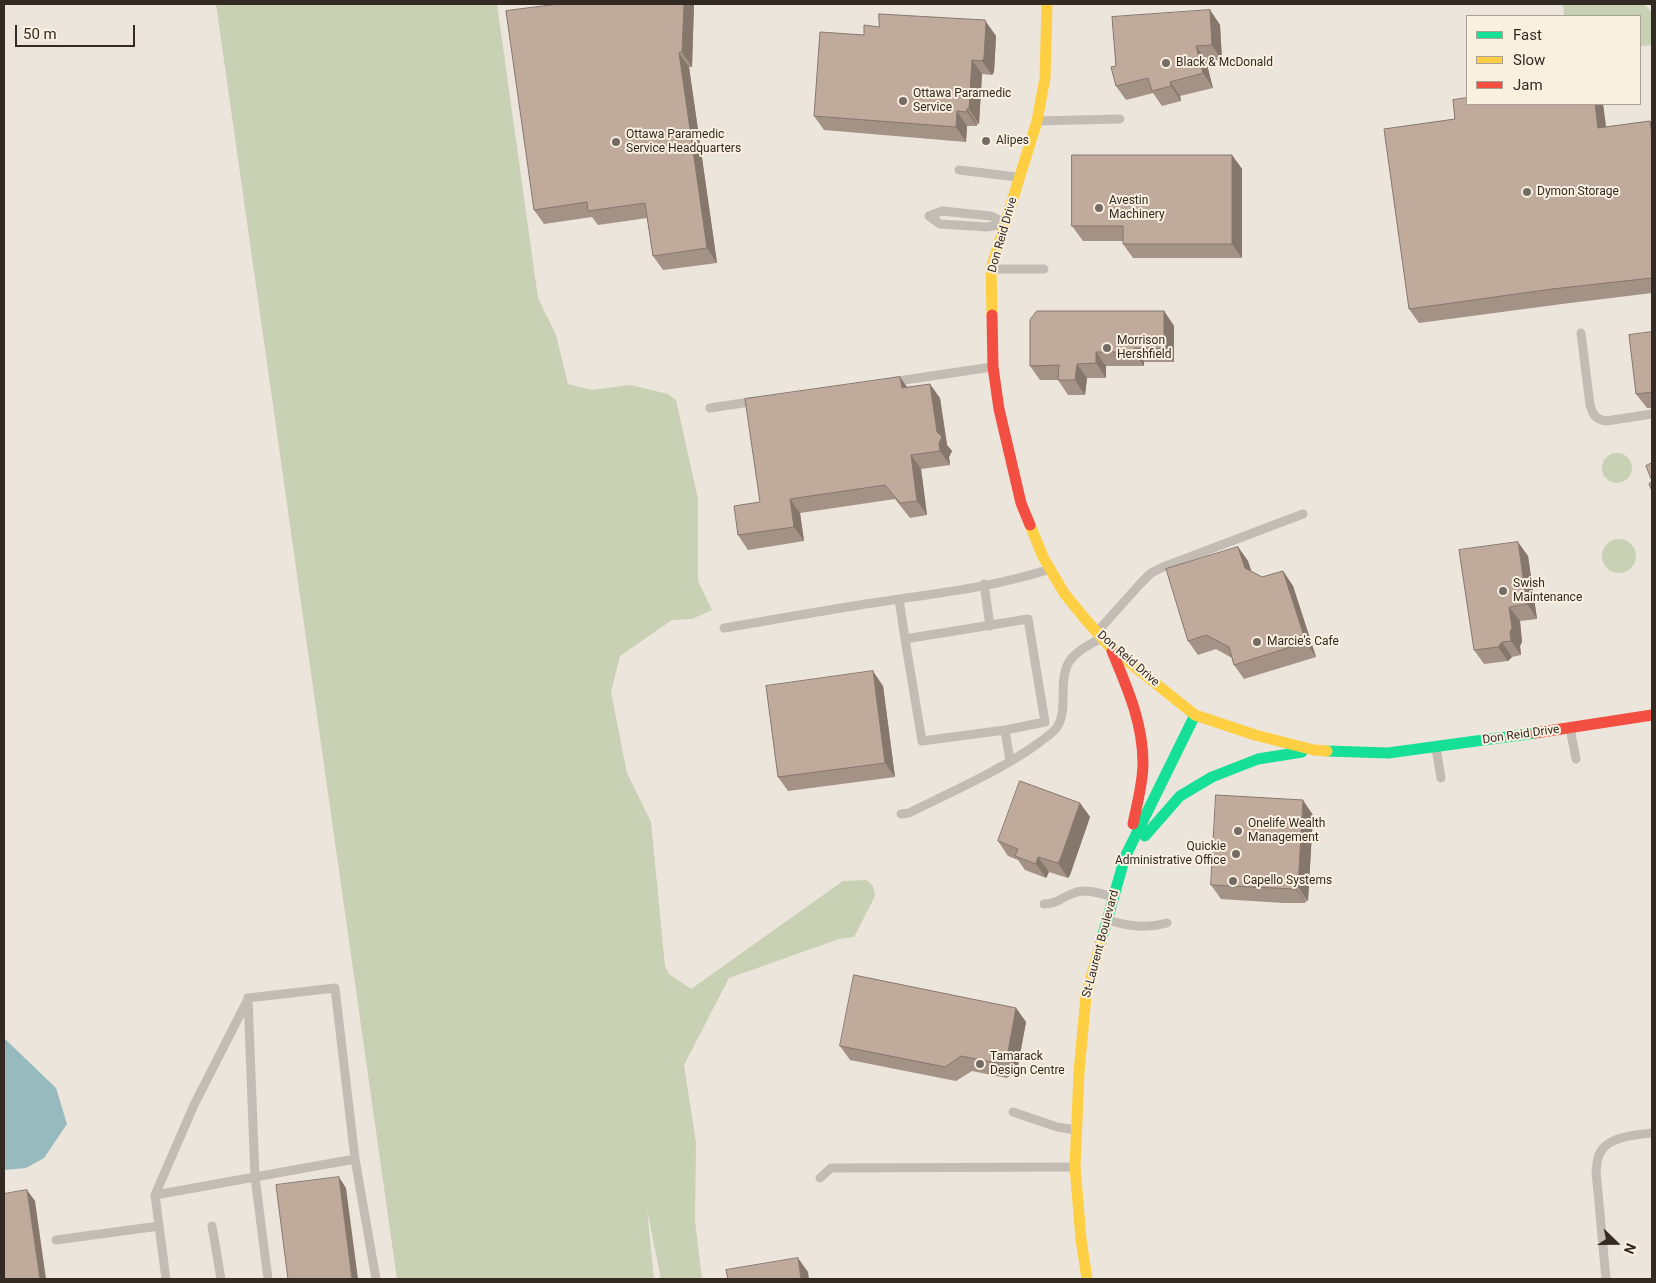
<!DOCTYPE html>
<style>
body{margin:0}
#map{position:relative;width:1656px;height:1283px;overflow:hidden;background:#ebe5db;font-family:Roboto,sans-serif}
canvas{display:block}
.frame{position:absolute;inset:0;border:5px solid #332a24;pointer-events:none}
.legend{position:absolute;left:1466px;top:15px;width:175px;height:90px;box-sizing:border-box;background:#faf0e0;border:1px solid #aaa195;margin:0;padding:6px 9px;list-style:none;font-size:15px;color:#332a24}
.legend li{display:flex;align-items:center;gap:10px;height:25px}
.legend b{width:25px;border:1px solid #aaa195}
.north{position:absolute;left:1591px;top:1218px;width:50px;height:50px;-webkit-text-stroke:4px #faf0e0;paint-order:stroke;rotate:112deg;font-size:14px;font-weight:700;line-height:20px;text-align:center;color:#332a24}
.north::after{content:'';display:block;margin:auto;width:18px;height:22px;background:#332a24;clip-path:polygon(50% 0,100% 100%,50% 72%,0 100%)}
.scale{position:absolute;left:15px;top:25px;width:120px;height:22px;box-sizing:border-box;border:2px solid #332a24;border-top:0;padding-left:6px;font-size:15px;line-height:18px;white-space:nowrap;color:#332a24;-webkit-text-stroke:4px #faf0e0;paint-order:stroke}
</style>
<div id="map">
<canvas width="1656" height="1283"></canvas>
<div class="frame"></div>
<ul class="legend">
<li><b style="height:6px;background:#16e098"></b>Fast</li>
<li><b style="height:6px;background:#ffcf43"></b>Slow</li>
<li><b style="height:6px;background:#f24e42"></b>Jam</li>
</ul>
<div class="north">N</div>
<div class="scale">50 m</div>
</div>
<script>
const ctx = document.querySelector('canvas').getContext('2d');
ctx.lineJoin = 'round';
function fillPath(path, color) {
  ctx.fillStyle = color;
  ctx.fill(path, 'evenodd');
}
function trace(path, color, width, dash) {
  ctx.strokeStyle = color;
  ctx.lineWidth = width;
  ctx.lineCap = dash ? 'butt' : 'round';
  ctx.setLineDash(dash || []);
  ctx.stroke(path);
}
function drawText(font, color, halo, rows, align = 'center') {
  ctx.font = font + ' Roboto,sans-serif';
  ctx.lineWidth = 4;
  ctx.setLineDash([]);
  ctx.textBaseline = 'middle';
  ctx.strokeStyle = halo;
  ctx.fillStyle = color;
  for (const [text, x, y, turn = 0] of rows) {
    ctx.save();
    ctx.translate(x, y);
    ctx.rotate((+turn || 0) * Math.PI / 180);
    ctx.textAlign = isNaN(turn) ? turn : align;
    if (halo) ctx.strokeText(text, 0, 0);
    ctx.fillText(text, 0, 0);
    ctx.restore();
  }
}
const green = new Path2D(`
 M 216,4 L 497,4 L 538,298 L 556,335 L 568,384 L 592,390 L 630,385 L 668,394 L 676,400 L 698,499 L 698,581 L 712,610 L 692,619 L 672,620 L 620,656 L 611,692 L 627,773 L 651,822 L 665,966 L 669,974 L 691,989 L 843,881 L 867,880 L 873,886 L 875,896 L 854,937 L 839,939 L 729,978 L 684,1065 L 696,1143 L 695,1221 L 702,1279 L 661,1279 L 647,1210 L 654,1279 L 397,1279 Z
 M 1563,4 L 1643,4 L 1652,12 L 1652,45 L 1640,46 L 1640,16 L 1564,16 Z
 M1602 468a15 15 0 1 1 30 0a15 15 0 1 1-30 0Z
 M1602 556a17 17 0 1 1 34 0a17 17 0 1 1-34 0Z`);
const water = new Path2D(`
 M 4,1038 L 56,1088 L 67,1124 L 44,1158 L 26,1168 L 4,1170 Z`);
const lane = new Path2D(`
 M 1037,121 L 1120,119
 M 959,170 L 1017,177
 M 929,216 L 940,224 L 987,227 L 1003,224
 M 929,216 L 942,211 L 991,216 L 1004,222
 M 991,269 L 1044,269
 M 1581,333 L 1590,405 C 1593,415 1595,419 1606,421 L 1652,414
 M 891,382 L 992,367
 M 710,408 L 756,401
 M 984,584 L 990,626
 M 899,599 L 905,639
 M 1028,619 L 1045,722 L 1005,730 L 922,741 L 905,639 Z
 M 724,628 C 778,619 831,609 886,601 C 939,593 999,586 1050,569
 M 1097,632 L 1140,584 L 1151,573 L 1163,567 L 1303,514
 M 1570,728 L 1576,759
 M 1005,730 L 1010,761
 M 1436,748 L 1441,778
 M 901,814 L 909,813 C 953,791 1000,771 1040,742 C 1045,738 1053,733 1057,727 C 1062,720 1063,710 1063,702 C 1063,664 1065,657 1100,639
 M 1044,904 C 1058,904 1061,897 1074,893 C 1086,888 1102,894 1114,897
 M 1108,920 C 1128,926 1146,929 1167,923
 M 335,988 L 355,1159 L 255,1177 L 248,998 Z
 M 1013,1112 L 1057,1127 L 1076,1130
 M 355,1159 L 376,1279
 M 820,1178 L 831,1168 L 1074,1167
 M 155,1195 L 255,1177 L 268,1279
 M 212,1226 L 221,1279
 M 56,1240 L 159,1226
 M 166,1279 L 155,1195 L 194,1105 L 247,1001
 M 1606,1279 L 1596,1171 C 1597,1166 1597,1159 1599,1155 C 1606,1136 1636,1135 1652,1133`);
const fast = new Path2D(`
 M 1327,751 L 1388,753 L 1535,733
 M 1145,836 L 1180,796 L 1212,777 L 1258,759 L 1302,752
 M 1100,945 L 1125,857 L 1195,715`);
const slow = new Path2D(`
 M 992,315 L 991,269 L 1037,121 L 1045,78 L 1047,4
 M 1030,525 L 1043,557 L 1064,593 L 1086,620 L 1110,647 L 1195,715 L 1255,735 L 1314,750 L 1327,751
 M 1087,1279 L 1081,1239 L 1075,1167 L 1079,1072 L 1086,996 L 1100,945`);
const jam = new Path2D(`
 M 992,315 L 993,367 L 999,409 L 1021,503 L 1030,525
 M 1112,651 C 1127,687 1143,723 1143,763 C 1143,783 1137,804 1133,824
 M 1535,733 L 1652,715`);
const wall = new Path2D(`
 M 694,4 L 692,67 L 689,67 L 717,263 L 663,270 L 653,256 L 647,218 L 598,225 L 592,217 L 544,224 L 534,210 Z
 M 1210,10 L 1220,25 L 1222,60 L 1206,61 L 1213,88 L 1180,96 L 1181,101 L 1162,106 L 1153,93 L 1126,100 L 1116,86 L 1116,66 Z
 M 986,22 L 996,36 L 994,72 L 992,75 L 982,74 L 979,124 L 977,124 L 977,126 L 967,126 L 966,142 L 824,130 L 814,116 L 864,35 L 879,27 Z
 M 1467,104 L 1603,104 L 1606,127 L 1650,121 L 1652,124 L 1652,293 L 1562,304 L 1419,323 L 1409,309 Z
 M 1232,155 L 1242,169 L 1242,258 L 1133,258 L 1123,244 L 1123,241 L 1083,241 L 1072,226 Z
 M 1164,311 L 1174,326 L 1174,362 L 1144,362 L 1144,366 L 1106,366 L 1106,378 L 1087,378 L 1085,395 L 1068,395 L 1058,380 L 1040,380 L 1030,366 Z
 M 1652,332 L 1652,408 L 1647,408 L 1636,394 Z
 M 907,387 L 940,398 L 947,445 L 952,451 L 949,457 L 950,465 L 921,469 L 927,515 L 910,518 L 895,499 L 800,513 L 804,541 L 748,550 L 738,535 L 760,502 Z
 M 1238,547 L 1248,561 L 1251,571 L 1262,577 L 1283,571 L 1293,586 L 1316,657 L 1244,679 L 1234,665 L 1232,658 L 1216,649 L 1198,655 L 1188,641 Z
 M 1528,556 L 1537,619 L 1520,621 L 1522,642 L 1520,646 L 1521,655 L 1512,657 L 1508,661 L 1484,664 L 1474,650 Z
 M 883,686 L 895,777 L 788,791 L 778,777 Z
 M 1080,803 L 1090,817 L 1070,875 L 1068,878 L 1049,872 L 1046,878 L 1025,870 L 1018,860 L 1008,856 L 998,841 Z
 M 1313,815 L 1308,901 L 1305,901 L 1306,903 L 1283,903 L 1221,899 L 1211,885 Z
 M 1016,1008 L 1026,1022 L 1017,1071 L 1007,1078 L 972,1071 L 956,1081 L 850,1060 L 840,1046 Z`);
const shadedWall = new Path2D(`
 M 684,4 L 694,4 L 692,67 L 682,52 Z
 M 1210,10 L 1220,25 L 1222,60 L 1212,45 Z
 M 986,22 L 996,36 L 994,72 L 992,75 L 982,61 Z
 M 1196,46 L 1206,61 L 1213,88 L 1203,73 Z
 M 679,53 L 689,67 L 717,263 L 707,248 Z
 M 972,60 L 982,74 L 979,124 L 969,109 Z
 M 1170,82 L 1180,96 L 1181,101 L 1171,86 Z
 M 1595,104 L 1603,104 L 1608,143 L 1598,128 Z
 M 967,109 L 977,124 L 977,126 L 967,112 Z
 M 957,111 L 967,126 L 966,142 L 956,127 Z
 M 1232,155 L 1242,169 L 1242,258 L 1232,244 Z
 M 1164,311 L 1174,326 L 1174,362 L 1164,348 Z
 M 1134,348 L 1144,362 L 1144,366 L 1134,352 Z
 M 1096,352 L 1106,366 L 1106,378 L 1096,363 Z
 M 1077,364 L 1087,378 L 1085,395 L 1075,380 Z
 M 900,377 L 910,391 L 902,388 Z
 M 930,384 L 940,398 L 947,445 L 952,451 L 949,457 L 950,465 L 940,451 Z
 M 911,455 L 921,469 L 927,515 L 917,501 Z
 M 790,499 L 800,513 L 804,541 L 794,527 Z
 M 1518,542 L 1528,556 L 1537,619 L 1527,604 Z
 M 1238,547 L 1248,561 L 1255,582 L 1245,568 Z
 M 1283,571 L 1293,586 L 1316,657 L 1306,642 Z
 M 1509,607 L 1520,621 L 1522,642 L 1520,646 L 1521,655 L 1511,641 L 1510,632 Z
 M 1502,642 L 1512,657 L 1508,661 L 1498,647 Z
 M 873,671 L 883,686 L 895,777 L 885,763 Z
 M 1303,800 L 1313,815 L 1308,901 L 1298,887 Z
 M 1080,803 L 1090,817 L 1070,875 L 1068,878 L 1058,863 Z
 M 1038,857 L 1049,872 L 1046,878 L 1036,864 Z
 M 1295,887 L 1305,901 L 1306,903 L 1295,889 Z
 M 1016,1008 L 1026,1022 L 1017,1071 L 1007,1057 Z
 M 339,1177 L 346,1188 L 358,1279 L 352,1279 Z
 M 27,1190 L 35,1201 L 46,1279 L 40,1279 Z
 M 798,1258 L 808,1272 L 809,1279 L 801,1279 Z`);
const building = new Path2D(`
 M 559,4 L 684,4 L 682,52 L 679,53 L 707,248 L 653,256 L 645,203 L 588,211 L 587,202 L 534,210 L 506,11 Z
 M 1210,10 L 1212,45 L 1196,46 L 1203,73 L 1170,82 L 1171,86 L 1152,91 L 1148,78 L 1116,86 L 1111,67 L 1116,66 L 1112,17 Z
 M 879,14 L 985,20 L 986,22 L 984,58 L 982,61 L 972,60 L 969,109 L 967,109 L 967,112 L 957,111 L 956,127 L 814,116 L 820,32 L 864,35 L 864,25 L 879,27 Z
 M 1467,98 L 1467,104 L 1595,104 L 1598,128 L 1650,121 L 1652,135 L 1652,278 L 1552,289 L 1409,309 L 1384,129 L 1455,119 L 1453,100 Z
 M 1072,155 L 1232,155 L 1232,244 L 1123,244 L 1123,226 L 1072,226 Z
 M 1037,311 L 1164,311 L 1164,348 L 1134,348 L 1134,352 L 1096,352 L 1096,363 L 1077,364 L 1075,380 L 1058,380 L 1059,365 L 1030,366 L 1030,320 Z
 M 1652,332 L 1652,392 L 1636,394 L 1629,335 Z
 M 900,377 L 902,388 L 930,384 L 937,432 L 942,437 L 939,443 L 940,451 L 911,455 L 917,501 L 900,503 L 885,485 L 790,499 L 794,527 L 738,535 L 734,506 L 760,502 L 745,399 Z
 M 1652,463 L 1652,481 L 1646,466 Z
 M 1652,482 L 1652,491 L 1649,484 Z
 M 1518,542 L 1527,604 L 1509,607 L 1512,628 L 1510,632 L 1511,641 L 1502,642 L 1498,647 L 1474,650 L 1459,550 Z
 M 1238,547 L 1245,568 L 1262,577 L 1283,571 L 1306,642 L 1234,665 L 1229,647 L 1206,635 L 1188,641 L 1166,569 Z
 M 873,671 L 885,763 L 778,777 L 766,686 Z
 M 1020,781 L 1080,803 L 1060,860 L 1058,863 L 1038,857 L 1036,864 L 1015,856 L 1018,849 L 998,841 Z
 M 1216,795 L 1303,800 L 1298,887 L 1295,887 L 1295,889 L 1211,885 Z
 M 854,975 L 1016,1008 L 1007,1057 L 997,1063 L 961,1056 L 945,1067 L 840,1046 Z
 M 339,1177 L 352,1279 L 288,1279 L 276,1185 Z
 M 27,1190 L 40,1279 L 4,1279 L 4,1194 Z
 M 798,1258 L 801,1279 L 728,1279 L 726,1270 Z`);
const markers = [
 [1166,63,5,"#736b64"],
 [903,101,5,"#736b64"],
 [986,141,5,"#736b64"],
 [616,142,5,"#736b64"],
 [1527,192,5,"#736b64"],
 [1099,208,5,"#736b64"],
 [1107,348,5,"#736b64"],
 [1503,591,5,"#736b64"],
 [1257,642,5,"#736b64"],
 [1238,831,5,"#736b64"],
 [1236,854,5,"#736b64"],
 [1233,881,5,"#736b64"],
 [980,1064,5,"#736b64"]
];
const poiNames = [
 ["Black & McDonald",1176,63],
 ["Ottawa Paramedic",913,94],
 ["Service",913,108],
 ["Ottawa Paramedic",626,135],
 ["Service Headquarters",626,149],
 ["Alipes",996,141],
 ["Dymon Storage",1537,192],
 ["Avestin",1109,201],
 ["Machinery",1109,215],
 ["Morrison",1117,341],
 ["Hershfield",1117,355],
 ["Swish",1513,584],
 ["Maintenance",1513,598],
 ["Marcie's Cafe",1267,642],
 ["Onelife Wealth",1248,824],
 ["Management",1248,838],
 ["Quickie",1226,847,"right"],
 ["Administrative Office",1226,861,"right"],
 ["Capello Systems",1243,881],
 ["Tamarack",990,1057],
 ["Design Centre",990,1071]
];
const streetNames = [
 ["Don Reid Drive",1003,235,-74],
 ["Don Reid Drive",1128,659,41],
 ["Don Reid Drive",1521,735,-8],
 ["St-Laurent Boulevard",1101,944,-75]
];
fillPath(green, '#c9d1b4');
fillPath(water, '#96babd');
trace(lane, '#c3bcb5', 9);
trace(fast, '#16e098', 11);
trace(slow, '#ffcf43', 11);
trace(jam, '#f24e42', 11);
fillPath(wall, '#a59286');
fillPath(shadedWall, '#86776d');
fillPath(building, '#c0aa9c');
trace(building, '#86776d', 1);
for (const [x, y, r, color] of markers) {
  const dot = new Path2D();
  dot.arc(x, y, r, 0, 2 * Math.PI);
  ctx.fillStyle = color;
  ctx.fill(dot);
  trace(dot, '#faf0e0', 2);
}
drawText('12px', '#332a24', '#faf0e0', poiNames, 'left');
drawText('12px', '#332a24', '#faf0e0', streetNames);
</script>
